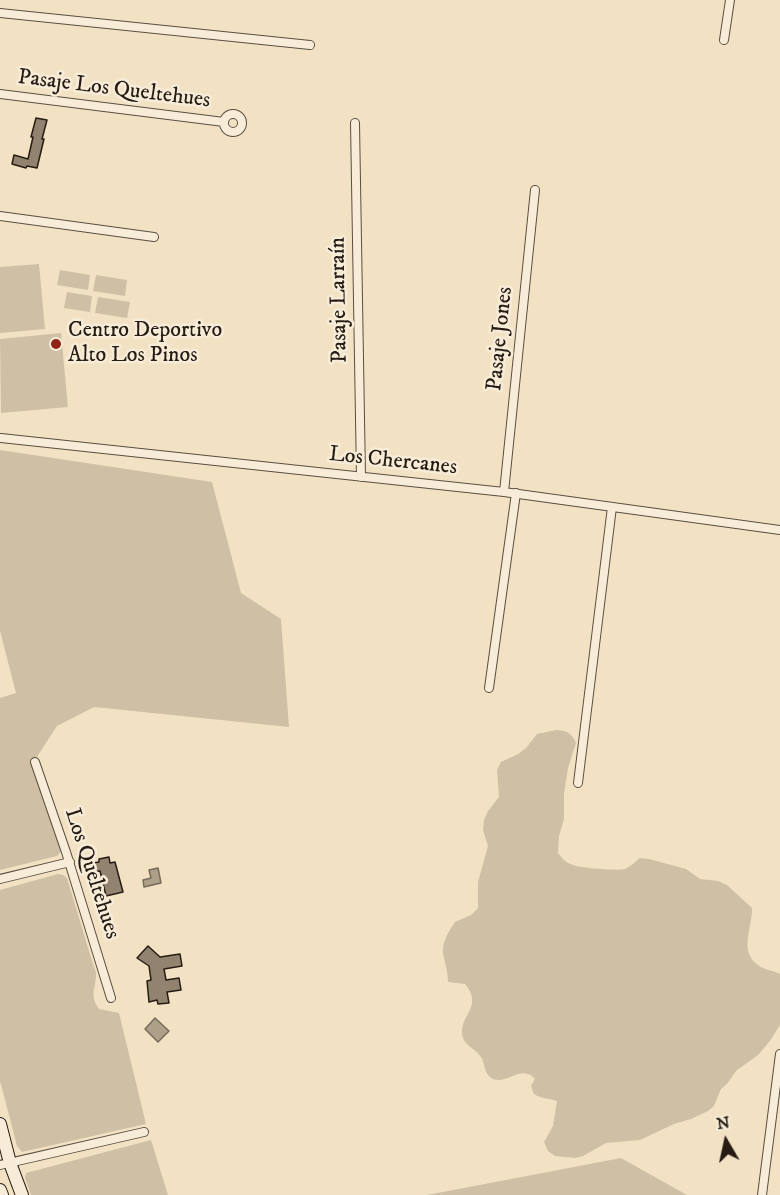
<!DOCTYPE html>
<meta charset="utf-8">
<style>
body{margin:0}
#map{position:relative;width:780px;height:1195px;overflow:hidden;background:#f2e2c3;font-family:"IM FELL DW Pica",serif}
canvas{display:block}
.north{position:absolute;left:696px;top:1111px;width:60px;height:60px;-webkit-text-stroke:4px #f7ecd8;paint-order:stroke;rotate:351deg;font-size:16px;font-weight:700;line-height:24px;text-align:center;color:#271c14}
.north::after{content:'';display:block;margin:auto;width:21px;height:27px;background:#271c14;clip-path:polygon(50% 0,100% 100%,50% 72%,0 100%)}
</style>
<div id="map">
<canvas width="780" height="1195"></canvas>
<div class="north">N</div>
</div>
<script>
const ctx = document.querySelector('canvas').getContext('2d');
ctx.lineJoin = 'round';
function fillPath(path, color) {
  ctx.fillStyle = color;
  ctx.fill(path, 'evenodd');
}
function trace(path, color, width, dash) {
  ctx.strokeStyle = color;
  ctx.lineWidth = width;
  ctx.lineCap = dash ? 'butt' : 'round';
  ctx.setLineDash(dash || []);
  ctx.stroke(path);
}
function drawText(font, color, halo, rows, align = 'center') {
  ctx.font = font + ' "IM FELL DW Pica",serif';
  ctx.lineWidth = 5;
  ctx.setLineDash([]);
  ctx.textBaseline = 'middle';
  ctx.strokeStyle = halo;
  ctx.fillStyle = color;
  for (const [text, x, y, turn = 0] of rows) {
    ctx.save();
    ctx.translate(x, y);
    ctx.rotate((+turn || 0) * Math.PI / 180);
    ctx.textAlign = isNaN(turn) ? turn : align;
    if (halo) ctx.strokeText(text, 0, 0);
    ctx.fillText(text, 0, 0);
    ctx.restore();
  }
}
const green = new Path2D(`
 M 39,264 L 45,329 L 0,333 L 0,267 Z
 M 60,270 L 90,275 L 88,290 L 57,285 Z
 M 96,275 L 127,280 L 125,296 L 93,291 Z
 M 67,292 L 92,296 L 90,312 L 64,308 Z
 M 98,297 L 130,302 L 127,318 L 95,313 Z
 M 61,333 L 68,407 L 1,413 L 0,339 Z
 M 0,450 L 212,482 L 241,593 L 281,619 L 289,727 L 94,707 L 57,726 L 33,763 L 61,851 L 57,856 L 0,870 L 0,698 L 16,693 L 0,631 Z
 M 556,730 C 567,730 571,733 576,743 L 568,768 L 564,794 L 564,819 L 559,836 L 558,853 C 562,858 566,863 573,865 C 580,868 618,871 625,869 C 630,867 636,861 640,858 L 649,859 L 686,869 L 700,879 L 718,881 L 727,885 L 752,908 C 753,926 738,951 758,965 C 764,970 773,970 780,974 L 780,1025 L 770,1041 L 758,1055 L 736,1071 L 727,1084 L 721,1089 L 714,1106 L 708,1111 L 691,1119 L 674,1124 L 640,1140 L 606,1143 L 583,1156 L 575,1158 L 555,1156 L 548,1151 L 544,1142 L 553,1126 L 557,1101 C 548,1098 541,1099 534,1094 L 531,1086 L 535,1079 C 533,1077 530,1074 528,1074 C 515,1069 500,1089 488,1075 C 484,1070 485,1063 481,1057 C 476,1048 462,1046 462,1032 C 462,1013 483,1006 465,984 L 448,982 C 448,972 445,963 443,953 C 442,942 449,931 455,922 L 471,915 L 478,908 L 478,882 L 488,846 L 483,830 L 484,820 L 488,811 L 499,797 L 497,770 L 501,762 L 518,754 L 526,748 L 537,734 Z
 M 58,874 L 63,875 L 67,878 L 93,964 C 94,967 96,971 96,974 C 96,989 89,995 99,1009 L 119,1013 L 146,1124 L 22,1152 L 17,1146 L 0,1081 L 0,890 Z
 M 151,1140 L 168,1195 L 31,1195 L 25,1178 L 26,1173 Z
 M 621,1158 L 687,1195 L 427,1195 Z`);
const water = new Path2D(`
 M 158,868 L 161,883 L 144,887 L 143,880 L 151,878 L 149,870 Z
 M 155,1018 L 169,1031 L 158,1042 L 145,1029 Z`);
const building = new Path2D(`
 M 36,118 L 47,120 L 42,139 L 44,139 L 37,168 L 27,166 L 26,168 L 12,164 L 14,155 L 28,159 L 33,137 L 31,137 Z
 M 109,857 L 110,863 L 115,862 L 123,892 L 106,896 L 100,871 L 94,872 L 92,863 L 99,862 L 99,859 Z
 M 148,946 L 160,957 L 180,954 L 182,966 L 164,969 L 166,980 L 179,978 L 181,990 L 167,992 L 169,1003 L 158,1004 L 157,1000 L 149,1002 L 147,981 L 151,980 L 149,966 L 137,958 Z`);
const street = new Path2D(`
 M 0,13 L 310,45
 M 724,40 L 730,0
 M 0,94 L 224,122
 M224 123a9 9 0 1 1 18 0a9 9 0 1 1-18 0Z
 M 355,123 L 361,477
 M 0,216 L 154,237
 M 1,438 L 504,492 L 780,530
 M 504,492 L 535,190
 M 489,688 L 516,493
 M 35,762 L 66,852 L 111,998
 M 578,783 L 612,507
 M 0,879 L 70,862
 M 0,1165 L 144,1132
 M 762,1195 L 780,1054`);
const secondary = new Path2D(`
 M 0,1124 L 10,1163 L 22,1195
 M 0,1190 L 2,1195`);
const markers = [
 [56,344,6,"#8f2418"]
];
const streetNames = [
 ["Pasaje Los Queltehues",114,90,7],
 ["Pasaje Larraín",340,300,-91],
 ["Pasaje Jones",501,339,-84],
 ["Los Chercanes",393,462,6],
 ["Los Queltehues",91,874,72]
];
const poiNames = [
 ["Centro Deportivo",68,331],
 ["Alto Los Pinos",68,356]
];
fillPath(green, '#cfc0a5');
fillPath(water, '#ad9f88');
trace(water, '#776b5a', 1.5);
fillPath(building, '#91836f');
trace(building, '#271c14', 1.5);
trace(street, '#5a4e40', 10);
trace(secondary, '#271c14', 14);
trace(street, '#f7ecd8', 8);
trace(secondary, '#f7ecd8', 12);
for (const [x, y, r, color] of markers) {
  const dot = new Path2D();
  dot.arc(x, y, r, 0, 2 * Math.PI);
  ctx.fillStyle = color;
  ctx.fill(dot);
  trace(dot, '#f7ecd8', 2);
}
drawText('22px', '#271c14', '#f7ecd8', streetNames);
drawText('22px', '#271c14', '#f7ecd8', poiNames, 'left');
</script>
